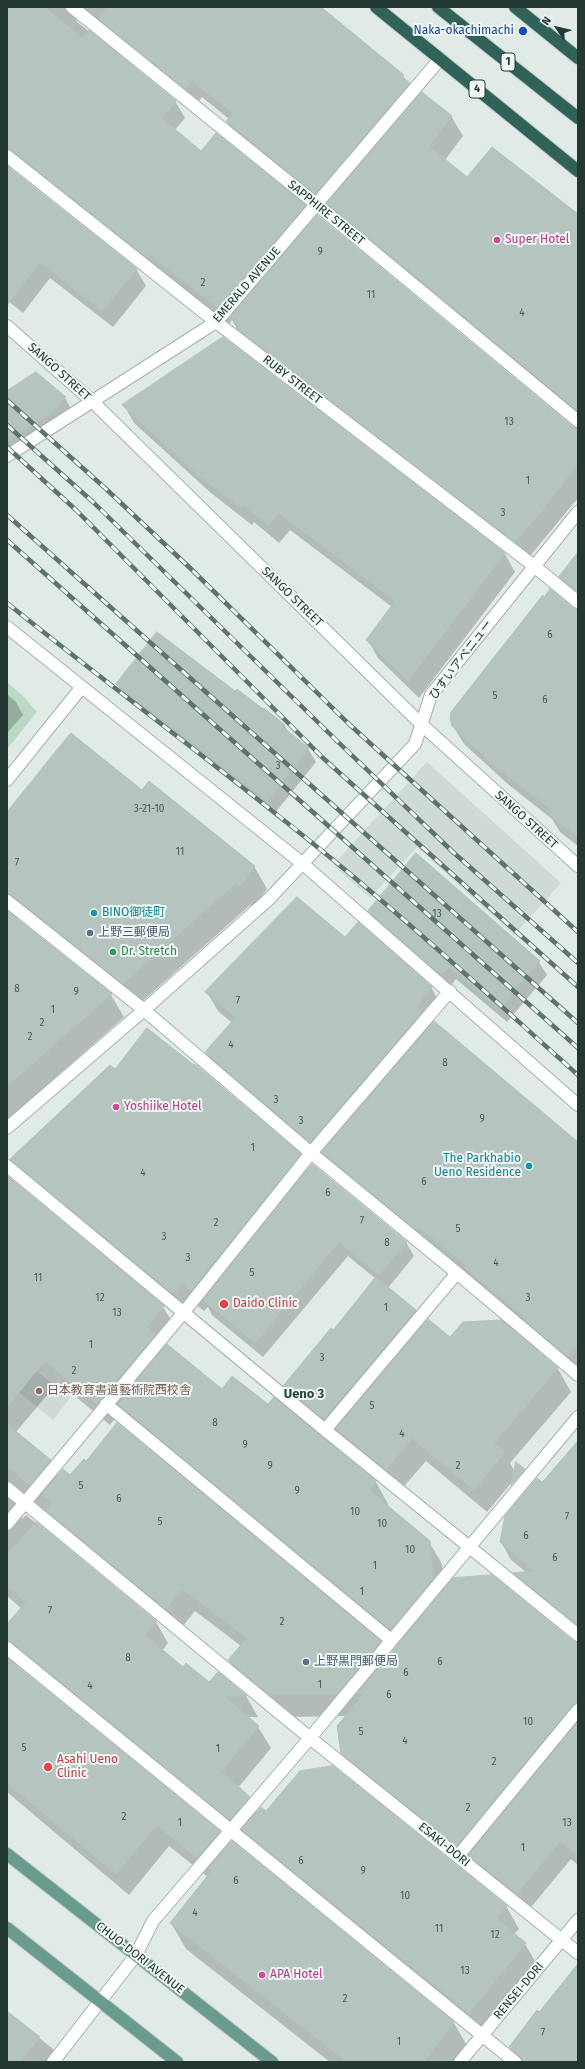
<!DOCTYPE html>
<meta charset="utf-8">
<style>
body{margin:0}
#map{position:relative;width:585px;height:2069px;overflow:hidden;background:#e0eae6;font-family:"Fira Sans",sans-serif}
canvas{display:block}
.frame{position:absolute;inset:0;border:8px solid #233833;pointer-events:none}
.north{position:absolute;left:537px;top:8px;width:40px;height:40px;-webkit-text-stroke:3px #f0f7f4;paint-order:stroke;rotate:304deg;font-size:11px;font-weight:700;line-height:16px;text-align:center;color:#233833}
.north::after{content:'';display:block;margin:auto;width:14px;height:18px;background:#233833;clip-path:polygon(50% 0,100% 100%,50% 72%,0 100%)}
</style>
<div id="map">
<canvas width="585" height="2069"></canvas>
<div class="frame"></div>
<div class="north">N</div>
</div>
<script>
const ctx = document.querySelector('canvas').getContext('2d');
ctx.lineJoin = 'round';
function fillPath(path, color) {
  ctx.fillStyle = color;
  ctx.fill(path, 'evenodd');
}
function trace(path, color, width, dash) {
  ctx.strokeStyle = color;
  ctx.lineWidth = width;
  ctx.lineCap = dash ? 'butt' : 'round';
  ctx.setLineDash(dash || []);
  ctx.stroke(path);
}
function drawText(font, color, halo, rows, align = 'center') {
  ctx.font = font + ' "Fira Sans","Noto Sans JP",sans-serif';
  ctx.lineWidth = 4;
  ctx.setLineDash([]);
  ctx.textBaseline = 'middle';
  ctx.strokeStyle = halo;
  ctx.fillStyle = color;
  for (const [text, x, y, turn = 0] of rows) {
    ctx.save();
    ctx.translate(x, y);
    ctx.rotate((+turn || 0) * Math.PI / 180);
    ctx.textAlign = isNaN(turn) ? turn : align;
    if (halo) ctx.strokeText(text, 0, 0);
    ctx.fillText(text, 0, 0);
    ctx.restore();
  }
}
const built = new Path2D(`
 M 427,762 L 561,883 L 514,935 L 417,847 L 370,898 L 333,865 Z
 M 7,1347 L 70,1398 L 53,1420 L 7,1383 Z`);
const green = new Path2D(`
 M 7,682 L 25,698 L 37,712 L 7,749 Z`);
const shadow = new Path2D(`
 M 7,7 L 316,7 L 403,76 L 418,98 L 451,116 L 463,136 L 445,160 L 468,179 L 578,221 L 578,421 L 340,223 L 329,205 L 325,210 L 237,138 L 227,122 L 229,119 L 202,97 L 195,105 L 79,17 L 76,21 L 175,101 L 185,118 L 175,130 L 201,153 L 305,206 L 313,221 L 573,428 L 578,429 L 578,498 L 526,561 L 242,338 L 232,320 L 228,325 L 14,166 L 11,170 L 136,269 L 146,286 L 113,327 L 50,278 L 23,313 L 7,300 Z
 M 223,338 L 505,554 L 515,572 L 419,698 L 378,658 L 368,640 L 392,607 L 290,530 L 279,543 L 254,522 L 252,525 L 211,493 L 134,423 L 124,405 Z
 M 7,393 L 65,398 L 71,409 L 7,455 Z
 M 578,553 L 578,601 L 571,595 L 561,577 Z
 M 573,609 L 578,610 L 578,846 L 560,832 L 552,819 L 509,785 L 464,744 L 453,726 Z
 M 117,684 L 236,693 L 284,725 L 289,733 L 308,749 L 316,762 L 275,813 L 124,697 Z
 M 7,694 L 16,702 L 23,715 L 8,732 Z
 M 142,791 L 254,866 L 267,889 L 253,908 L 250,905 L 137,1006 L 21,916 L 15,918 L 111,995 L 124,1017 L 7,1120 L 7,813 Z
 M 416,854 L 539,962 L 547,975 L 507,1022 L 456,979 L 449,988 L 376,924 L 369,911 Z
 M 346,939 L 431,987 L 442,1007 L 428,1023 L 430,1027 L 434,1023 L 578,1143 L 578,1374 L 333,1170 L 325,1157 L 322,1161 L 217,1072 L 206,1052 L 232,1023 L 218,1011 L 207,992 Z
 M 115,1070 L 300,1155 L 309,1170 L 406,1242 L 414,1256 L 388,1288 L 416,1310 L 424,1325 L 450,1338 L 501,1322 L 558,1369 L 571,1392 L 510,1463 L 517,1476 L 487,1512 L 426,1461 L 399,1492 L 350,1452 L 339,1434 L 336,1438 L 296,1405 L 285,1386 L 333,1331 L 376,1279 L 348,1256 L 263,1357 L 212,1315 L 208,1307 L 204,1311 L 195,1304 L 186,1315 L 77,1224 L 64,1203 Z
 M 7,1197 L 163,1307 L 176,1328 L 161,1346 L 163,1350 L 222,1391 L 268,1405 L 274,1399 L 376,1482 L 388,1504 L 387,1506 L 429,1542 L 442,1564 L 444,1591 L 578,1643 L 578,1865 L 571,1859 L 527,1912 L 480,1874 L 471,1859 L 467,1864 L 353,1772 L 342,1753 L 347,1716 L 284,1717 L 242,1683 L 229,1660 L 241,1646 L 195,1611 L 179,1631 L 22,1502 L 14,1505 L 22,1519 L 26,1515 L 156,1622 L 168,1643 L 162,1651 L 183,1669 L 209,1683 L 218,1673 L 246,1696 L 258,1717 L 247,1717 L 258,1727 L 271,1748 L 238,1788 L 249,1798 L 257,1812 L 266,1812 L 506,1906 L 519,1929 L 514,1934 L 525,1944 L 538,1966 L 482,2034 L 16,1662 L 14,1665 L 219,1832 L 228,1847 L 232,1842 L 454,2023 L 469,2049 L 459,2062 L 330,2062 L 186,1949 L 171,1923 L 208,1877 L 169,1846 L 129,1895 L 7,1792 L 7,1625 L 21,1608 L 7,1596 ZM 58,1382 L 110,1425 L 122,1410 L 131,1426 L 398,1646 L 389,1657 L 380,1642 L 70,1477 L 59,1475 L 50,1460 L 16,1432 Z
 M 578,1443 L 578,1634 L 525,1591 L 515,1573 L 526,1572 L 511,1560 L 501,1542 L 542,1484 Z
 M 578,1967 L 578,2062 L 518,2062 L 510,2047 Z
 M 7,2012 L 53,2049 L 60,2062 L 7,2062 Z`);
const building = new Path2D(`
 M 7,7 L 44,7 L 83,38 L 89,30 L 176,101 L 162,118 L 201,151 L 216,133 L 306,205 L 218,308 L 149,254 L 146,257 L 12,150 L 7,149 Z
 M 108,7 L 321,7 L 404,75 L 402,77 L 410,83 L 315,194 L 226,121 L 233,113 L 192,81 L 185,89 L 98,19 Z
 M 422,92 L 452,116 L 429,146 L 467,177 L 492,147 L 578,214 L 578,411 L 327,203 Z
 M 7,166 L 137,269 L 102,311 L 40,262 L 7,305 Z
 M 317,215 L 573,427 L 578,428 L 578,464 L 538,516 L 514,542 L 236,328 L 239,325 L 230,318 Z
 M 223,337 L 505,553 L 408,681 L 366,640 L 395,601 L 279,513 L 268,526 L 244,505 L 241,508 L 199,476 L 122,405 Z
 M 36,372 L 66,397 L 53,411 L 7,442 L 7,391 Z
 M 578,552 L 578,592 L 559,577 Z
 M 550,589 L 573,608 L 578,609 L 578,837 L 548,814 L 552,810 L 497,768 L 452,726 L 450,719 L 451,712 L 469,689 L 543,595 L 544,597 Z
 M 157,632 L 235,691 L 237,689 L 263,709 L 264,708 L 285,725 L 283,727 L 309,748 L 267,801 L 116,684 Z
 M 71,733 L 142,790 L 149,781 L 255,866 L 240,886 L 236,883 L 123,984 L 12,895 L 7,894 L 7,812 Z
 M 416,853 L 540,961 L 499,1009 L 449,967 L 441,975 L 368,911 Z
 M 297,897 L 345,937 L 358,922 L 432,987 L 416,1006 L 422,1012 L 310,1142 L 205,1052 L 236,1017 L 205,992 Z
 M 7,911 L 112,994 L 7,1086 Z
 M 434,1021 L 578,1142 L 578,1345 L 568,1357 L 524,1320 L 528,1320 L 465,1268 L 467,1266 L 419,1227 L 417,1230 L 322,1152 Z
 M 147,1028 L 194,1065 L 195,1064 L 301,1154 L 191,1291 L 182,1283 L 173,1294 L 10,1159 L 110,1065 L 115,1069 Z
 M 312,1164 L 407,1242 L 379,1275 L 339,1242 L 255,1343 L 203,1300 Z
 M 7,1176 L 164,1306 L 147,1327 L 155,1335 L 97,1404 L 45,1361 L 7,1407 Z
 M 376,1277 L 416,1310 L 324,1419 L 283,1386 L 331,1328 L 333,1330 Z
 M 428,1319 L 450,1337 L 463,1322 L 502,1320 L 558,1368 L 494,1443 L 505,1452 L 474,1490 L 412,1438 L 386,1470 L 336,1429 Z
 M 167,1344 L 222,1389 L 232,1376 L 268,1404 L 274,1397 L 376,1481 L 369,1490 L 430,1541 L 433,1579 L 391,1630 L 117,1404 Z
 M 117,1423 L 381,1641 L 337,1694 L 270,1695 L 228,1660 L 247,1638 L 182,1589 L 166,1609 L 46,1510 L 52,1503 L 42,1494 L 63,1469 L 70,1475 L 84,1459 L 86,1461 Z
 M 7,1424 L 51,1460 L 30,1485 L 7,1466 Z
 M 578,1441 L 578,1625 L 513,1573 L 534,1571 L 500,1542 L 505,1516 L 537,1478 L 542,1482 Z
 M 516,1462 L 525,1469 L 511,1485 Z
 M 36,1522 L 156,1621 L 145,1635 L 183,1667 L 186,1663 L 209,1682 L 218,1672 L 247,1696 L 224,1696 L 259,1726 L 221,1771 L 250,1797 L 230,1820 L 12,1642 L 7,1641 L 7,1624 L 26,1602 L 7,1586 L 7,1555 Z
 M 492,1575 L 573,1641 L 578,1642 L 578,1703 L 572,1705 L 457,1846 L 341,1753 L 337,1726 L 364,1694 L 357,1694 L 453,1578 Z
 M 7,1658 L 220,1831 L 197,1858 L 157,1825 L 116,1874 L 7,1783 Z
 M 578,1722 L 578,1856 L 560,1841 L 517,1894 L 468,1855 Z
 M 333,1766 L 507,1906 L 496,1918 L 526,1943 L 469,2013 L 241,1829 L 261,1807 L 266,1811 L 300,1771 Z
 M 232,1841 L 454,2022 L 424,2062 L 347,2062 L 170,1923 L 212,1870 L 209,1867 Z
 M 578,1964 L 578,2062 L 522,2062 L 520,2056 L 509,2047 L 537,2010 L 539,2012 Z
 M 7,2011 L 40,2037 L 20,2062 L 7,2062 Z`);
const minor = new Path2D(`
 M 72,7 L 316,204 L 578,421
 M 7,156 L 216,322 L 534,566 L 578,602
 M 7,326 L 93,402 L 421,724 L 578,866
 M 7,456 L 216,322 L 440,59
 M 7,627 L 303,864 L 578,1105
 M 7,780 L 81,688
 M 7,901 L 144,1010 L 311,1153 L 457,1273 L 578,1375
 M 7,1128 L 144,1010 L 269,899 L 415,744 L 431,695 L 578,512
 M 7,1166 L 325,1430 L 578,1635
 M 106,1404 L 391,1640
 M 325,1430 L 457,1273
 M 7,1488 L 310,1738 L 578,1953
 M 7,1524 L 184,1312 L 311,1153 L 450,991
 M 7,1648 L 515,2062
 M 458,1856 L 578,1710
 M 53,2062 L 136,1955 L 153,1921 L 310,1738 L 578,1417
 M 460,2062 L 578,1920`);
const major = new Path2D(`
 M 7,1854 L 272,2062
 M 7,1928 L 177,2062`);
const highway = new Path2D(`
 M 376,7 L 578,171
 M 438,7 L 578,118
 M 515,7 L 578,58`);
const rail = new Path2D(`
 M 7,400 L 105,488 L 189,567 L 350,725 L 578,932
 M 7,425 L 93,502 L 337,741 L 454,853 L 578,963
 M 7,447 L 76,510 L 323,758 L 578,987
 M 7,515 L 578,1023
 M 7,540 L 578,1048
 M 7,603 C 120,694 237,780 349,873 C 427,938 502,1007 578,1075`);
const markers = [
 [523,31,5,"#1a4fb4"],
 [497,240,4,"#d1479c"],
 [94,913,4,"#0f9aa8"],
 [90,933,4,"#5c6f8a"],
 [113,952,4,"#2e9e5b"],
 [116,1107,4,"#d1479c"],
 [529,1166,4,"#0f9aa8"],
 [224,1304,5,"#e0444e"],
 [39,1391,4,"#8d6e63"],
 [306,1662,4,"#5c6f8a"],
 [48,1767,5,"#e0444e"],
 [262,1975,4,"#d1479c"]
];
const numberNames = [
 ["9",320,252],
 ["2",203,283],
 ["11",371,295],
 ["4",522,313],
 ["13",509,422],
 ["1",528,481],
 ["3",503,513],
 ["6",550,635],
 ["5",495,696],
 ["6",545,700],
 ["3",278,766],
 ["3-21-10",149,809],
 ["11",180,852],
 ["7",17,863],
 ["13",437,914],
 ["8",17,989],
 ["9",76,992],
 ["7",238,1001],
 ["1",53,1010],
 ["2",42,1023],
 ["2",30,1037],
 ["4",231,1045],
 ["8",445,1063],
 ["3",276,1100],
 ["9",482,1119],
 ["3",301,1121],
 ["1",253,1148],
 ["4",143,1173],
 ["6",424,1182],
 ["6",328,1193],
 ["7",362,1221],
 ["2",216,1223],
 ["5",458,1229],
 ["3",164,1237],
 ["8",387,1243],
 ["3",188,1258],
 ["4",496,1263],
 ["5",252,1273],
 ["11",38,1278],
 ["12",100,1298],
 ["3",528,1298],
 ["1",386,1308],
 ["13",117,1313],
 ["1",91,1345],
 ["3",322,1358],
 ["2",74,1371],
 ["5",372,1406],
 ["8",215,1423],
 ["4",402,1434],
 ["9",245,1445],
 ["9",270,1466],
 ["2",458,1466],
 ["5",81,1486],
 ["9",297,1491],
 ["6",119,1499],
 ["10",355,1512],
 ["7",567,1517],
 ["5",160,1522],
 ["10",382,1524],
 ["6",526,1536],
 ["10",410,1550],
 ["6",555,1558],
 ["1",375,1566],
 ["1",362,1592],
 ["7",50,1611],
 ["2",282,1622],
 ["8",128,1658],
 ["6",440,1662],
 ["6",406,1673],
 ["1",320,1685],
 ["4",90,1686],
 ["6",389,1695],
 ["10",528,1722],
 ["5",361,1732],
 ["4",405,1741],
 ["5",24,1748],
 ["1",218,1749],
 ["2",494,1762],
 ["2",468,1808],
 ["2",124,1817],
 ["1",180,1823],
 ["13",567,1823],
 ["1",523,1848],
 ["6",301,1861],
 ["9",363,1871],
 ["6",236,1881],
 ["10",405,1896],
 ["4",195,1913],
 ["11",439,1929],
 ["12",495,1935],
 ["13",465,1971],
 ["2",345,1999],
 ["7",543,2033],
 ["1",399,2042]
];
const shields = [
 [508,62,14],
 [477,89,16]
];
const shieldNames = [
 ["1",508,62],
 ["4",477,89]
];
const transitNames = [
 ["Naka-okachimachi",514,31]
];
const streetNames = [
 ["SAPPHIRE STREET",326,213,39],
 ["EMERALD AVENUE",247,285,-49],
 ["SANGO STREET",59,372,42],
 ["RUBY STREET",292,380,38],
 ["SANGO STREET",292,597,44],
 ["ひすいアベニュー",461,660,-53],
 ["SANGO STREET",526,820,42],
 ["ESAKI-DORI",444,1845,39],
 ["CHUO-DORI AVENUE",140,1958,38],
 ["RENSEI-DORI",519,1991,-50]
];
const hotelNames = [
 ["Super Hotel",505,240],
 ["Yoshiike Hotel",124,1107],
 ["APA Hotel",270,1975]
];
const cultureNames = [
 ["BINO御徒町",102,913],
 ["The Parkhabio",521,1159,"right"],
 ["Ueno Residence",521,1173,"right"]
];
const serviceNames = [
 ["上野三郵便局",98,933],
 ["上野黒門郵便局",314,1662]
];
const leisureNames = [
 ["Dr. Stretch",121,952]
];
const healthNames = [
 ["Daido Clinic",233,1304],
 ["Asahi Ueno",57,1760],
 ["Clinic",57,1774]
];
const educationNames = [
 ["日本教育書道藝術院西校舎",47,1391]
];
const neighbourhoodNames = [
 ["Ueno 3",304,1394]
];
fillPath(built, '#cfd9d5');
fillPath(green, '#bbd9c4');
fillPath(shadow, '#0003');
fillPath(building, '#b6c4bf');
trace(building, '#b3c2bd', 1);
trace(minor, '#a4b1ad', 14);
trace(major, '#c1c7c6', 14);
trace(highway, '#c1c7c6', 14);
trace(minor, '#fff', 12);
trace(major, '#699b8f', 12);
trace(highway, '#316259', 12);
trace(rail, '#5d746e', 4.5);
trace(rail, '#f0f7f4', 3, [9]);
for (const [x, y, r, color] of markers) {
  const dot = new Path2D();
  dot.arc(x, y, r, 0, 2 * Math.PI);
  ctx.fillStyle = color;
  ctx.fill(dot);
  trace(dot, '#f0f7f4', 1.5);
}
drawText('10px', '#485b56', null, numberNames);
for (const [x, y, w] of shields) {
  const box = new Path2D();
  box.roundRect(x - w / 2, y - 9, w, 18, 3);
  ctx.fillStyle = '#f0f7f4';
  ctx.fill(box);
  trace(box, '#233833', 1);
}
drawText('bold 11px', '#233833', null, shieldNames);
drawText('12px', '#164399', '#f0f7f4', transitNames, 'right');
drawText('12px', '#233833', '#f0f7f4', streetNames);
drawText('12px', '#b23c85', '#f0f7f4', hotelNames, 'left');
drawText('12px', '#0d838f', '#f0f7f4', cultureNames, 'left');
drawText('12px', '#4e5e75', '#f0f7f4', serviceNames, 'left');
drawText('12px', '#27864d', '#f0f7f4', leisureNames, 'left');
drawText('12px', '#be3a42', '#f0f7f4', healthNames, 'left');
drawText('12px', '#785e54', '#f0f7f4', educationNames, 'left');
drawText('bold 13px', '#21483f', '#f0f7f4', neighbourhoodNames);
</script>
